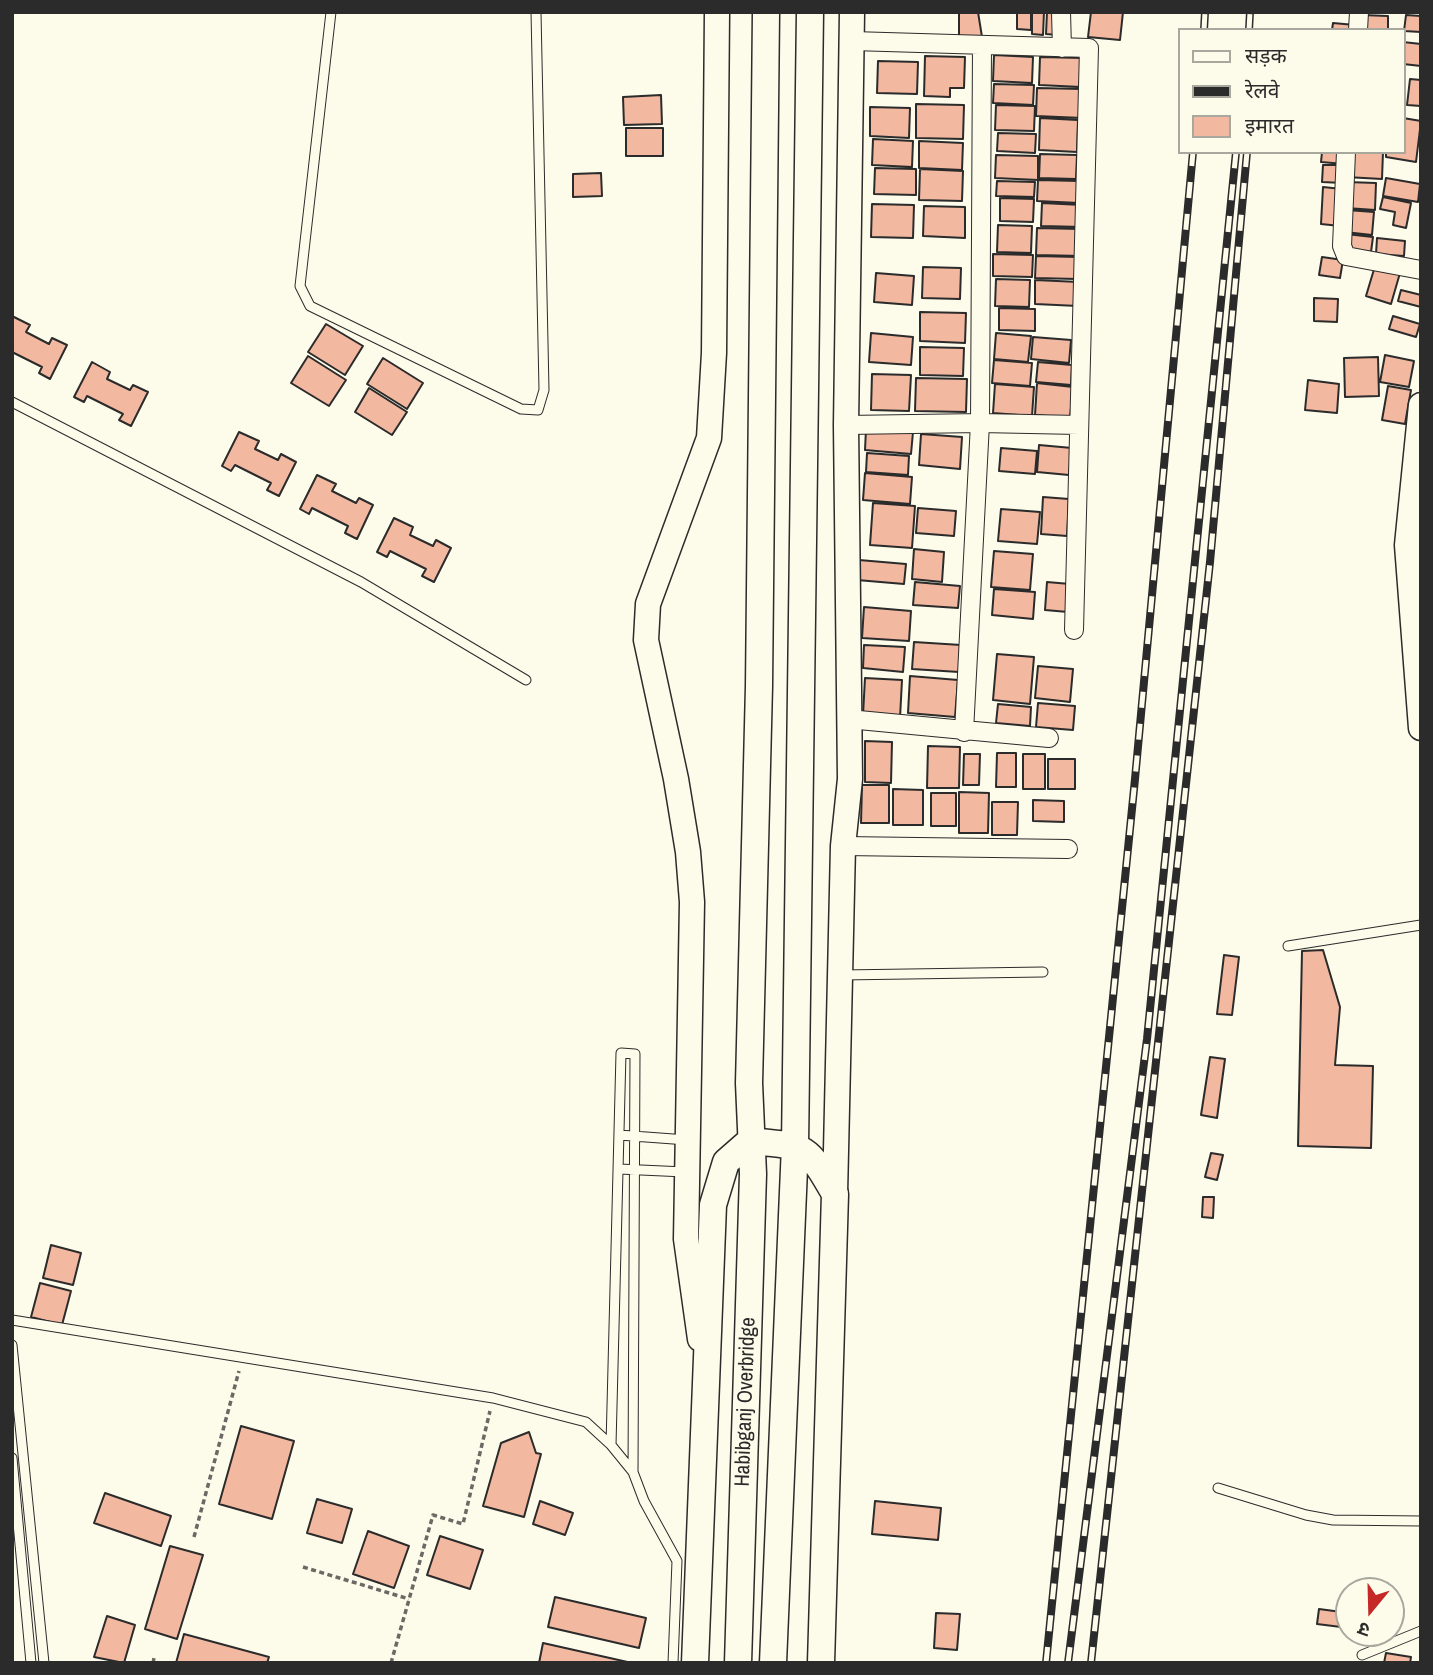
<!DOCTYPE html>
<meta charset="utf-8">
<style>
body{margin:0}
#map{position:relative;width:1433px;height:1675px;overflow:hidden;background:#fdfbea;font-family:"Archivo Narrow","Noto Sans Devanagari",sans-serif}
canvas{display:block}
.frame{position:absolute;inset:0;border:14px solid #2b2b2b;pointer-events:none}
.legend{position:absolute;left:1178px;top:28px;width:228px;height:126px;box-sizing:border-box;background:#fdfbea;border:2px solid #a9a89e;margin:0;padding:9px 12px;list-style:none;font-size:21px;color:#2b2b2b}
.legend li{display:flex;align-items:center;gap:14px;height:35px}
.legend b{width:35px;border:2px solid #a9a89e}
.north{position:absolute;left:1335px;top:1577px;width:70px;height:70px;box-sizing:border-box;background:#fdfbea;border:2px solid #a9a89e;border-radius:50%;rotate:199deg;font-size:19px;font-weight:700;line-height:28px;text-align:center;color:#2b2b2b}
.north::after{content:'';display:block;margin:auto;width:24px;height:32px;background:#c62828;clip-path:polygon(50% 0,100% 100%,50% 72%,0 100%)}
</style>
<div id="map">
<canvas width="1433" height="1675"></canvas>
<div class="frame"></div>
<ul class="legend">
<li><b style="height:9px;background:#fdfbea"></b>सड़क</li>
<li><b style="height:9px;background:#2b2b2b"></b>रेलवे</li>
<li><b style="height:19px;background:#f2b8a0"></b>इमारत</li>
</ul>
<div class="north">उ</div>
</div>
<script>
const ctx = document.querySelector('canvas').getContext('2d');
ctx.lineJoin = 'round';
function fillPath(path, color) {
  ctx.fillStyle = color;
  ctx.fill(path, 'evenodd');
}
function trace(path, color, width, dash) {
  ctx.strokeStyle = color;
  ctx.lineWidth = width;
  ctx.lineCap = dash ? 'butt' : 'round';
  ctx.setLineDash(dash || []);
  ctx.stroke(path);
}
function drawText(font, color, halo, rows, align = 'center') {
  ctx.font = font + ' "Archivo Narrow",sans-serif';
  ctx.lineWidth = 5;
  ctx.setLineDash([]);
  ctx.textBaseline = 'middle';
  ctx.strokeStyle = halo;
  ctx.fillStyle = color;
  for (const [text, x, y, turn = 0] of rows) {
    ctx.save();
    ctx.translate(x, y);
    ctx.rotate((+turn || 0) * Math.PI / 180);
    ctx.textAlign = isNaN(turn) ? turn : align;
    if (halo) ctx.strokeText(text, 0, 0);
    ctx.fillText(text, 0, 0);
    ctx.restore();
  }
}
const building = new Path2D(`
 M 959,12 L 978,12 L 982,37 L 959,37 Z
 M 1017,12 L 1031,12 L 1031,30 L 1017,29 Z
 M 1032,12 L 1044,12 L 1043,35 L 1032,34 Z
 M 1047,12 L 1058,12 L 1058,35 L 1046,34 Z
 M 1091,12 L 1123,12 L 1120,40 L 1088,37 Z
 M 1362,15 L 1388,16 L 1388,30 L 1362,30 Z
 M 1406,15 L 1421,16 L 1421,32 L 1404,31 Z
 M 1333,23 L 1355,25 L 1355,30 L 1332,30 Z
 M 1403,42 L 1421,44 L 1421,66 L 1403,64 Z
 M 994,55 L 1033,57 L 1032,83 L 993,81 Z
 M 925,56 L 965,57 L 964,88 L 950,88 L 950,97 L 924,96 Z
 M 1040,57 L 1083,58 L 1081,87 L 1039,85 Z
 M 878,61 L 918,62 L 917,94 L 877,93 Z
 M 1410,79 L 1421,80 L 1421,106 L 1407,105 Z
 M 994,84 L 1034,85 L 1033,105 L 993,103 Z
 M 1037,88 L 1083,89 L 1082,118 L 1036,116 Z
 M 661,95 L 662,124 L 624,125 L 623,97 Z
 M 916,104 L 964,105 L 963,139 L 916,138 Z
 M 996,105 L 1035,106 L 1034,131 L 995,130 Z
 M 870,107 L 910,108 L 909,138 L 870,136 Z
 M 1040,118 L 1078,120 L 1077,152 L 1039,150 Z
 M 1403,118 L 1421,121 L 1416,162 L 1386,157 L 1386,152 L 1403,152 Z
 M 626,128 L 663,128 L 663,156 L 626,156 Z
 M 998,133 L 1036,134 L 1035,153 L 997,151 Z
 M 873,139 L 913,141 L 912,167 L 872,165 Z
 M 919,141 L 963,143 L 962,170 L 919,168 Z
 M 1322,152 L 1345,152 L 1344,164 L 1321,162 Z
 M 1346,152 L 1383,152 L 1382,179 L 1346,177 Z
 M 1040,154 L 1077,155 L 1076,179 L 1039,178 Z
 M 996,155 L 1038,156 L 1038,180 L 995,178 Z
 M 1323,165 L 1343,165 L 1343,183 L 1322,182 Z
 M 875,168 L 916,169 L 916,195 L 874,194 Z
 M 920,169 L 963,171 L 962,201 L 919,200 Z
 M 601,173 L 602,196 L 573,197 L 573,174 Z
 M 1386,178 L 1420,184 L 1418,202 L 1383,196 Z
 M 1038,180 L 1079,181 L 1079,203 L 1037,201 Z
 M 997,181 L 1035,182 L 1034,197 L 996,196 Z
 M 1347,182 L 1376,183 L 1375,210 L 1346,208 Z
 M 1323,187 L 1342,189 L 1340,226 L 1321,224 Z
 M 1383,197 L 1411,203 L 1406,228 L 1393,225 L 1395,212 L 1380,209 Z
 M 1000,198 L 1034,199 L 1033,222 L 1000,221 Z
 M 1042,203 L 1082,205 L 1082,227 L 1041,226 Z
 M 872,204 L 914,205 L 913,238 L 871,237 Z
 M 924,206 L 965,207 L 965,238 L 923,236 Z
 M 1347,210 L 1374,212 L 1372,235 L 1345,232 Z
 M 998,225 L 1032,226 L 1031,253 L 997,252 Z
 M 1037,228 L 1081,229 L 1081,256 L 1036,255 Z
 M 1346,234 L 1373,237 L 1371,252 L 1344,250 Z
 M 1377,238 L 1405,241 L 1404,256 L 1376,254 Z
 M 993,254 L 1033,255 L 1032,277 L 993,276 Z
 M 1036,256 L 1078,257 L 1077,279 L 1035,278 Z
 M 1322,257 L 1343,260 L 1340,278 L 1319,275 Z
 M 1375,266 L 1400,273 L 1391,304 L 1366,296 Z
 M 923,267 L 961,268 L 960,299 L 922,298 Z
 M 876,273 L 914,276 L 912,305 L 874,302 Z
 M 996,279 L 1030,280 L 1029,307 L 995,306 Z
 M 1035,280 L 1079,282 L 1078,306 L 1035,304 Z
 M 1401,290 L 1421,295 L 1421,307 L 1398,301 Z
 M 1314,298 L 1338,299 L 1337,322 L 1314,321 Z
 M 999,308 L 1035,309 L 1035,331 L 999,330 Z
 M 920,312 L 966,313 L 965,343 L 920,341 Z
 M 12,316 L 30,325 L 26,332 L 49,344 L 52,338 L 67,345 L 50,379 L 39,373 L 42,367 L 12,352 Z
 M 1393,316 L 1420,324 L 1416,337 L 1389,329 Z
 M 326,324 L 363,346 L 345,375 L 308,352 Z
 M 871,333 L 913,337 L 911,365 L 869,362 Z
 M 996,333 L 1031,336 L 1028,362 L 994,359 Z
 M 1033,337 L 1071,340 L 1069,363 L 1031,359 Z
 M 920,347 L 964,348 L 963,376 L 920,375 Z
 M 1385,355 L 1414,361 L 1409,387 L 1380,382 Z
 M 308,356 L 346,380 L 329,406 L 291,383 Z
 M 1378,357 L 1379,396 L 1345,397 L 1344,358 Z
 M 383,358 L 423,383 L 407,409 L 367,384 Z
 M 994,360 L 1032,363 L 1030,386 L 992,383 Z
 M 92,362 L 110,372 L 107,379 L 130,390 L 133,385 L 148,392 L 131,426 L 119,420 L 123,414 L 87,396 L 84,402 L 74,397 Z
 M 1038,362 L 1072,365 L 1071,385 L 1036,382 Z
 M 872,374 L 911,375 L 909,411 L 871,410 Z
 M 916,378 L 967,379 L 966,412 L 915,411 Z
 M 1308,380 L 1339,384 L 1337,413 L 1305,410 Z
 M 1037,383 L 1073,387 L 1070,418 L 1035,415 Z
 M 995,384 L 1034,387 L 1032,416 L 993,413 Z
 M 1388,386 L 1411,390 L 1405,424 L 1382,420 Z
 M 369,388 L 407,412 L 392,435 L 355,412 Z
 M 866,429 L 913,432 L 911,454 L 865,450 Z
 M 239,432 L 259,441 L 255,449 L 278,460 L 281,454 L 296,462 L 279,496 L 267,490 L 271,483 L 235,465 L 231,471 L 222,466 Z
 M 921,434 L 962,437 L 960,469 L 919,465 Z
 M 1039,445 L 1072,448 L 1069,475 L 1037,472 Z
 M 1001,448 L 1037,451 L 1035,474 L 999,471 Z
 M 867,453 L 909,456 L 908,475 L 866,472 Z
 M 865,473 L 912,477 L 910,504 L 863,500 Z
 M 317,475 L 336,484 L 332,491 L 356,503 L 359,498 L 373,505 L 357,539 L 345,533 L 348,526 L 312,508 L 309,514 L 300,509 Z
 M 1043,497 L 1069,499 L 1067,536 L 1041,534 Z
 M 873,503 L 915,506 L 912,548 L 870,545 Z
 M 918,508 L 956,511 L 954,536 L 916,533 Z
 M 1001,509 L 1040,512 L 1037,544 L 998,541 Z
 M 394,518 L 413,527 L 410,535 L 433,546 L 436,540 L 451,548 L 434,582 L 422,576 L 426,569 L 390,551 L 387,557 L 377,552 Z
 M 914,549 L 944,552 L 942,582 L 912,579 Z
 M 994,551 L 1033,554 L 1030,590 L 991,587 Z
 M 859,560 L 906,564 L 904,584 L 857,580 Z
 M 915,582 L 960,586 L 958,608 L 913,605 Z
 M 1047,582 L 1070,584 L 1068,612 L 1045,610 Z
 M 994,589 L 1035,592 L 1033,619 L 992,615 Z
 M 864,607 L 911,611 L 909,641 L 862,638 Z
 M 914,642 L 961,645 L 959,672 L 912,669 Z
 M 864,645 L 905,647 L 903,672 L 863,668 Z
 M 997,654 L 1034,657 L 1030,704 L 993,700 Z
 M 1038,666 L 1073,669 L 1070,702 L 1035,698 Z
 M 910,676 L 958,680 L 955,717 L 908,713 Z
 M 865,678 L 902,680 L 900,718 L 863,715 Z
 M 1038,703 L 1075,706 L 1073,730 L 1036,727 Z
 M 998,704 L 1031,707 L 1030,726 L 996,723 Z
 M 865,741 L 892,742 L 891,783 L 865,782 Z
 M 928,746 L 960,747 L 959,788 L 927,788 Z
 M 997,753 L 1016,753 L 1016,787 L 996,787 Z
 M 964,754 L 980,754 L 979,785 L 963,785 Z
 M 1023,754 L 1045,754 L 1045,789 L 1023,789 Z
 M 1048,759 L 1075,759 L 1075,789 L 1048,789 Z
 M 862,785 L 889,785 L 889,823 L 861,823 Z
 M 893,789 L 923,790 L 923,825 L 893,825 Z
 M 959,792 L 989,793 L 988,833 L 959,833 Z
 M 931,793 L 956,793 L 956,826 L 931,826 Z
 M 1033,800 L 1064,801 L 1064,822 L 1033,821 Z
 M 992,802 L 1018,802 L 1017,835 L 992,835 Z
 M 1323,950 L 1340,1007 L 1335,1065 L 1373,1066 L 1371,1148 L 1298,1146 L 1302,951 Z
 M 1224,955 L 1239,957 L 1232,1015 L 1217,1014 Z
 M 1210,1057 L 1225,1059 L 1217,1118 L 1201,1115 Z
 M 1211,1153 L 1223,1155 L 1217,1180 L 1205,1177 Z
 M 1203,1197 L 1214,1197 L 1213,1218 L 1202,1217 Z
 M 51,1245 L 81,1253 L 73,1285 L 43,1278 Z
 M 40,1283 L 71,1291 L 62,1325 L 31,1317 Z
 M 241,1426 L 294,1441 L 272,1519 L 219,1504 Z
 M 529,1432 L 536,1453 L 541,1454 L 524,1517 L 483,1506 L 501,1443 Z
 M 105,1493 L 171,1516 L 161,1546 L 94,1523 Z
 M 317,1499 L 352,1509 L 342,1543 L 307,1533 Z
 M 540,1501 L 573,1513 L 565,1535 L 533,1524 Z
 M 875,1501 L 941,1508 L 938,1540 L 872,1534 Z
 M 368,1531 L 409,1546 L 394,1588 L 353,1574 Z
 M 440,1536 L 483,1550 L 470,1589 L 427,1575 Z
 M 170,1546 L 203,1555 L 177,1639 L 145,1629 Z
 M 555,1597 L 646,1618 L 639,1648 L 548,1627 Z
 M 1319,1609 L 1349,1613 L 1349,1628 L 1317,1624 Z
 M 936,1613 L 960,1614 L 957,1650 L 934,1648 Z
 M 107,1616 L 135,1625 L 124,1663 L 94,1657 Z
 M 184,1634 L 269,1657 L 267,1663 L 176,1663 Z
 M 543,1643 L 632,1663 L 539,1663 Z
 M 1386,1653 L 1411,1657 L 1410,1663 L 1384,1663 Z`);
const path = new Path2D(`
 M 194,1537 L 239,1371
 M 303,1567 L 409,1599
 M 153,1663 L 154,1658
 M 391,1663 L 433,1515 L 463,1524 L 490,1411`);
const lane = new Path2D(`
 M 331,12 L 300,286 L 310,306 L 521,409 L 538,410 L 544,390 L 536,12
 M 12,402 L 361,582 L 526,680
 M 1288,946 L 1421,925
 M 841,975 L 1043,972
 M 619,1135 L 687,1140
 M 619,1169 L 685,1172
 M 12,1320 L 493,1398 L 586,1422 L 611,1445 L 633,1472 L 644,1501 L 677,1561 L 673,1663
 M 12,1345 L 44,1663
 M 611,1445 L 621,1053 L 635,1054 L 633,1472
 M 12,1458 L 31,1663
 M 1218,1488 L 1306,1515 L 1333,1520 L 1421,1521
 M 1362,1655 L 1421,1631`);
const street = new Path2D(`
 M 1061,12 L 1062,48
 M 1358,30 L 1359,12
 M 852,41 L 1089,48 L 1074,630
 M 1346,152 L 1342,246 L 1346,256 L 1421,270
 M 846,425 L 980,423 L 1079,425
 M 848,719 L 1049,738
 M 964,732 L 980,423 L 982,45
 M 843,846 L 1068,849`);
const secondary = new Path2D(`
 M 1421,405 L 1407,545 L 1421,728
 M 835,1194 L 843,846 L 850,779 L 846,425 L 852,12
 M 700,1339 L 686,1239 L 692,902 L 688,852 L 676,779 L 646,640 L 648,604 L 709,438 L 714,353 L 717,12`);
const primary = new Path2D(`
 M 695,1663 L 713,1205 L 726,1162 L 750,1141 C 806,1146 807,1145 835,1194 L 821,1663
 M 738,1663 L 753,1174 L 749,1083 L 759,686 L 766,12
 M 773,1663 L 795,1145 L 810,12`);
const rail = new Path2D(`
 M 1204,30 L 1205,12
 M 1249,30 L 1250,12
 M 1046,1663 L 1135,779 L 1193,152
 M 1068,1663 L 1147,1039 L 1236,152
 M 1091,1663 L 1210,562 L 1247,152`);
const streetNames = [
 ["Habibganj Overbridge",746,1402,-88]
];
fillPath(building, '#f2b8a0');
trace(building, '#2b2b2b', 2);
trace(lane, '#2b2b2b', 11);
trace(street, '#2b2b2b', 20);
trace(secondary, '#2b2b2b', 27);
trace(primary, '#2b2b2b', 29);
trace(path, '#6a6964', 3.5, [5, 3.5]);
trace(lane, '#fdfbea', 9);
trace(street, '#fdfbea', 18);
trace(secondary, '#fdfbea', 24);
trace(primary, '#fdfbea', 26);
trace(rail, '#2b2b2b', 8);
trace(rail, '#fdfbea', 5, [16]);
drawText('21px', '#2b2b2b', '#fdfbea', streetNames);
</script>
